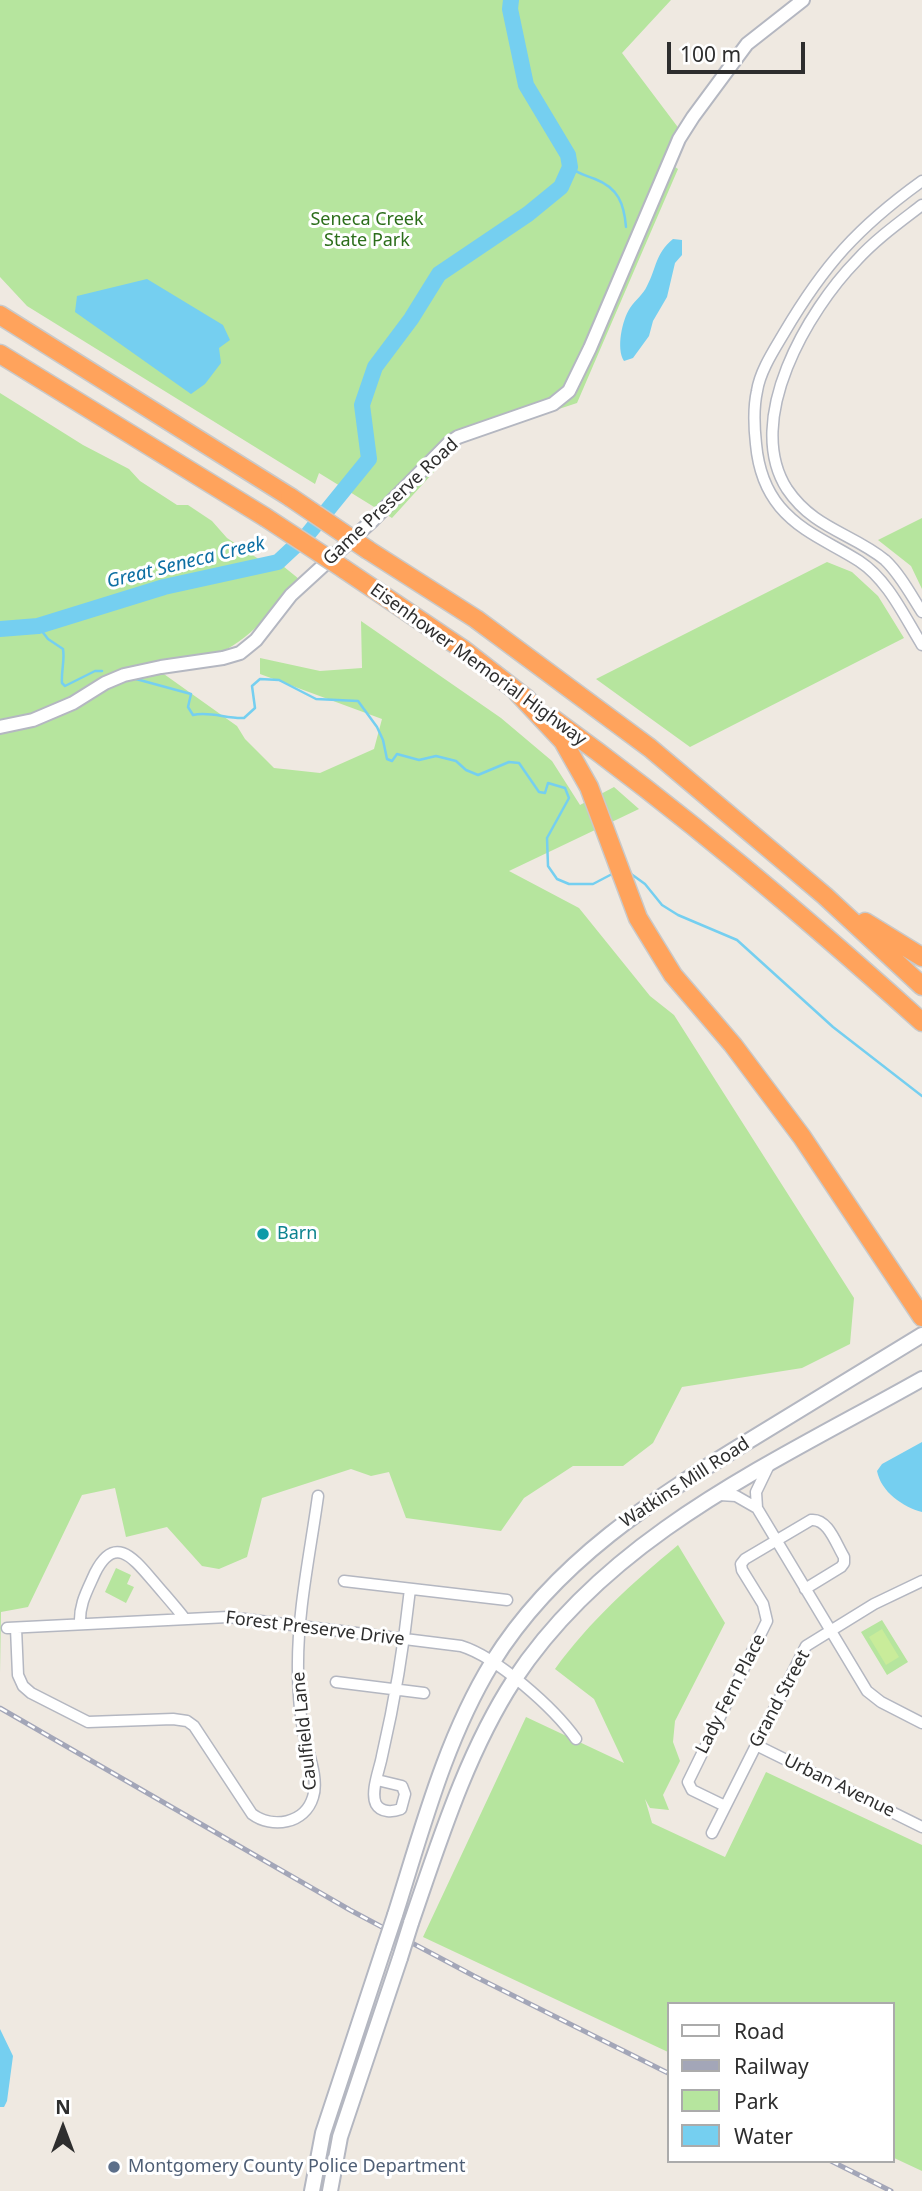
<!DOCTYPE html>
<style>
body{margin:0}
#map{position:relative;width:922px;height:2191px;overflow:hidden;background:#efe9e1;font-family:"Noto Sans",sans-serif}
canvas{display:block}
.legend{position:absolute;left:667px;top:2002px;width:228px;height:161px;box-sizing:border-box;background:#fff;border:2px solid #ababab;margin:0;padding:9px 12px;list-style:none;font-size:21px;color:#2e2e2e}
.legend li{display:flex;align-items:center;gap:14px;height:35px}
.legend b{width:35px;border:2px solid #ababab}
.north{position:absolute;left:28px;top:2093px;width:70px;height:70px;-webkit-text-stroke:5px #fff;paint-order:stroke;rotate:0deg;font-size:19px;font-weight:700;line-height:28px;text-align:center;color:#2e2e2e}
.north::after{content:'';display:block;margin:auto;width:24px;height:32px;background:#2e2e2e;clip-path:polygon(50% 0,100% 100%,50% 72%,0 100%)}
.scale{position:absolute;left:667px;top:42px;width:138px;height:32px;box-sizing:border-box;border:4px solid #2e2e2e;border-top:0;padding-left:9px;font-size:21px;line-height:24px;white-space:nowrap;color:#2e2e2e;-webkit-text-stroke:5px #fff;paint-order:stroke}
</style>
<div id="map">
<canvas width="922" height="2191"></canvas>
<ul class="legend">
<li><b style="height:9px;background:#fff"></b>Road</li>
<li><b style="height:9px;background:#a3a6b8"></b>Railway</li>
<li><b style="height:19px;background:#b6e59e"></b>Park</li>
<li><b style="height:19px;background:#75cff0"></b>Water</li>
</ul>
<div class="north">N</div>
<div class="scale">100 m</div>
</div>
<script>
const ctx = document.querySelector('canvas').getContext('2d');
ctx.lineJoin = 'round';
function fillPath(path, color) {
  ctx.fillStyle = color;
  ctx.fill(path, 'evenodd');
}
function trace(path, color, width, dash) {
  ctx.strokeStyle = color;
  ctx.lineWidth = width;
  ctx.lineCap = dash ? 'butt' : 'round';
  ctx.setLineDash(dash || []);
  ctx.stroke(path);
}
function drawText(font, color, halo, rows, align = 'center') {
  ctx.font = font + ' "Noto Sans",sans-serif';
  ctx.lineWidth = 6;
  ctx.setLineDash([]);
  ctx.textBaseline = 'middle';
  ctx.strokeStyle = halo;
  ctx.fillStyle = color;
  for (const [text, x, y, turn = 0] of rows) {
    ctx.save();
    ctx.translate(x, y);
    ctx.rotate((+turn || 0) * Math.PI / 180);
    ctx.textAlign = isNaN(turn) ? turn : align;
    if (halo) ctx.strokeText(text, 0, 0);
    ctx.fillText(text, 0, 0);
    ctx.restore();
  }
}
const green = new Path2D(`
 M 0,0 L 671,0 L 622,53 L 680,130 L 666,161 L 678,169 L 577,403 L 462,441 L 392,518 L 319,473 L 315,484 L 27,306 L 0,277 Z
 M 0,393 L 83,445 L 129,469 L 140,481 L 177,505 L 188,505 L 212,521 L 227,538 L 266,564 L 278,562 L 299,579 C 274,610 250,640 214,656 C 202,662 170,664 154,667 L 237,726 L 245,739 L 274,768 L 320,773 L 374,749 L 382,719 L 260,674 L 260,658 L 320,671 L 362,668 L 361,621 L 501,718 L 552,761 L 580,805 L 614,787 L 639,809 L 509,871 L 579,908 L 650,996 L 674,1015 L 854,1298 L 850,1344 L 802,1368 L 682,1387 L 653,1443 L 623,1466 L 573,1466 L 524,1498 L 501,1531 L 406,1518 L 389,1472 L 371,1476 L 351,1469 L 262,1498 L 247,1557 L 219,1569 L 202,1566 L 167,1527 L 126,1537 L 115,1488 L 82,1495 L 28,1607 L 1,1612 L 0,1673 Z
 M 922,518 L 922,589 L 911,566 L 878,540 Z
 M 827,562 L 852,572 L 878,596 L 904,638 L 690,747 L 596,679 Z
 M 678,1545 L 725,1623 L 675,1721 L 673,1742 L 680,1761 L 663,1795 L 669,1810 L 650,1808 L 645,1799 L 652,1823 L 725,1857 L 766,1772 L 922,1845 L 922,2171 L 892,2157 L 892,2004 L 668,2004 L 668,2052 L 423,1937 L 526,1717 L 624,1763 L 594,1699 L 555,1669 C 590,1621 632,1583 678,1545 Z
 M 116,1568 L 131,1575 L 127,1584 L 134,1587 L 126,1603 L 105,1592 Z
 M 882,1620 L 908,1662 L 887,1675 L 861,1632 Z`);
const pitch = new Path2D(`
 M 882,1629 L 899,1657 L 886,1665 L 869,1637 Z`);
const water = new Path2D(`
 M 673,239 L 682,240 L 682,255 L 675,263 L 667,297 L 653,321 L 649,336 L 633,358 L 624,361 C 616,349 622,320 630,308 C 635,300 643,295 647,286 C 657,267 655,254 673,239 Z
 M 147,279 L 223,325 L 230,340 L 219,348 L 221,363 L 205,384 L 191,394 L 75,312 L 77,296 Z
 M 922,1442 L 922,1512 C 903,1507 881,1492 877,1471 L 882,1464 Z
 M 0,2029 L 13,2056 L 7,2101 L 4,2107 L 0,2107 Z`);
const stream = new Path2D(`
 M 570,167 C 578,174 585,175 595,179 C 618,188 624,203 626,227
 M 38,626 L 48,639 L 63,649 C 65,661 61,671 62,683 L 65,686 L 95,671 L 102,671
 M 136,679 L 191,694 L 188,707 L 193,715 C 210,711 227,719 244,718 L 255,708 L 252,686 L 260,679 L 279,680 L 316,699 L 358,701 L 377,727 L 383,740 L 387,759 L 392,761 L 397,754 L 419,760 L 436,756 L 456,761 L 466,770 L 478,775 L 509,762 L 519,763 L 539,792 L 545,793 L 548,783 L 565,788 L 569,798 L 547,838 L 548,866 L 557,879 L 569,884 L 593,884 L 614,873
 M 627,871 L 645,884 L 662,905 L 678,915 L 737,940 L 833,1027 L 922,1096`);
const river = new Path2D(`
 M 0,629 L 38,626 L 164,587 L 278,562 L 308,534 L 369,459 L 362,405 L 375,367 L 411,319 L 439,274 L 528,214 L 561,187 L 570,167 L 568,155 L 526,85 L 510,9 L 511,0`);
const minor = new Path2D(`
 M 922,181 C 858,227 824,265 784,333 C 774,350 760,371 757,391 C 753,409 754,426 756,444 C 758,466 765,489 780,507 C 802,533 831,543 859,561 C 888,580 904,616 922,645
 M 922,205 C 900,222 876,239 857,260 C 808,310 743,420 787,489 C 814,529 852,533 885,560 C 900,574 911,595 922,612
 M 720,1495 L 736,1496 L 757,1508 L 756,1492 L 769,1465
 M 757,1508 L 867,1691 L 881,1702 L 922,1723
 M 344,1581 L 507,1600
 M 80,1624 C 79,1604 87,1591 95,1573 C 115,1533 134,1559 154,1582 C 164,1594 175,1606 185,1619
 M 7,1628 L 228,1617 L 461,1646 C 497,1657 554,1708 576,1739
 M 16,1628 L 18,1675 L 23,1686 L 31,1693 L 88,1722 L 173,1719 L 187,1721 L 194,1726 L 252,1814 C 272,1829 305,1824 313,1797 C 319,1779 308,1753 304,1735 C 300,1714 298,1692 298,1671 C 297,1613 310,1554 318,1496
 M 336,1682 L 424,1693
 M 756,1745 L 922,1827
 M 377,1780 L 402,1786 L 405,1794 L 401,1809 C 393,1812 381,1813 376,1804 C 370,1792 380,1768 382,1756 C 395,1700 404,1645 410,1589
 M 725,1806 L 692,1790 L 688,1782 L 767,1621 L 763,1604 L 742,1570 L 741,1564 L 745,1559 L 811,1520 C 828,1518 836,1544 844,1557 L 844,1563 L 841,1567 L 805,1589
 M 712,1833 L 806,1646 L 874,1604 L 922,1581`);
const tertiary = new Path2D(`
 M 0,727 L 33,720 L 73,703 L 105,683 L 124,675 L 161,667 L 223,658 L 240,653 L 256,640 L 291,595 L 373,520 L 449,443 L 458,437 L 553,404 L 569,391 L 590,348 L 679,139 L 693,117 L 747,44 L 803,0`);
const secondary = new Path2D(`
 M 395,1915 C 422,1830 445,1740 492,1663 C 555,1561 655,1498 755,1437 C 810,1403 866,1369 922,1335
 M 411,1923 C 439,1842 467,1752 514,1680 C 610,1534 775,1462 922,1379
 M 312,2191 L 323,2133 L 384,1948
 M 330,2191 L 340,2137 L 400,1958`);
const motorway = new Path2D(`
 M 0,315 L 290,497
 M 0,354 L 265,517
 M 368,550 L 476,619 L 650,748 L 825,896 L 922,986
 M 344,569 L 464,650 L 527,699
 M 517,692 L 563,741 L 589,787 L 638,918 L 673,975 L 733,1045 L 802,1137 L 922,1317
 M 552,718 C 683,813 802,914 922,1022
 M 865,922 L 922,957`);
const rail = new Path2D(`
 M 0,1708 L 350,1910 L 474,1976 L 668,2073
 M 831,2161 L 891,2191`);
const secondaryBridge = new Path2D(`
 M 384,1948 L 395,1915
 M 400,1958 L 411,1923`);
const motorwayBridge = new Path2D(`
 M 290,497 L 368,550
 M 265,517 L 344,569`);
const markers = [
 [263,1234,7,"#0f9aa8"],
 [114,2167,7,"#5c6f8a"]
];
const parkNames = [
 ["Seneca Creek",367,220],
 ["State Park",367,241]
];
const streetNames = [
 ["Game Preserve Road",391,502,-43],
 ["Eisenhower Memorial Highway",478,665,36],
 ["Watkins Mill Road",685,1483,-33],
 ["Forest Preserve Drive",315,1629,7],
 ["Lady Fern Place",731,1694,-63],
 ["Grand Street",780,1699,-62],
 ["Caulfield Lane",305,1731,-96],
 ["Urban Avenue",839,1786,26]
];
const cultureNames = [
 ["Barn",277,1234]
];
const serviceNames = [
 ["Montgomery County Police Department",128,2167]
];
const waterNames = [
 ["Great Seneca Creek",186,563,-14]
];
fillPath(green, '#b6e59e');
fillPath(pitch, '#c9ec9a');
fillPath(water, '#75cff0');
trace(stream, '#75cff0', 2.5);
trace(river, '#75cff0', 16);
trace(minor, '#b4b7c1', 13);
trace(tertiary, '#b4b7c1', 16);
trace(secondary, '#b4b7c1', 18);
trace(motorway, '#c9c9c9', 21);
trace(minor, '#fff', 10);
trace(tertiary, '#fff', 12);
trace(secondary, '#fff', 14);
trace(motorway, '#ffa35c', 18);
trace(rail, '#a3a6b8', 5);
trace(rail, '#fff', 2.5, [8]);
trace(secondaryBridge, '#b4b7c1', 18, []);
trace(motorwayBridge, '#c9c9c9', 21, []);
trace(secondaryBridge, '#fff', 14);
trace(motorwayBridge, '#ffa35c', 18);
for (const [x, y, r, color] of markers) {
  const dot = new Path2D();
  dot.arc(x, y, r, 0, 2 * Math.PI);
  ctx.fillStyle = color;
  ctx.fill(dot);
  trace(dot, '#fff', 2.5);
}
drawText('18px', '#2c6e1b', '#fff', parkNames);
drawText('18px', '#2e2e2e', '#fff', streetNames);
drawText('18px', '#0d838f', '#fff', cultureNames, 'left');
drawText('18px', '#4e5e75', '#fff', serviceNames, 'left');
drawText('italic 19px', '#0d6fa3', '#fff', waterNames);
</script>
